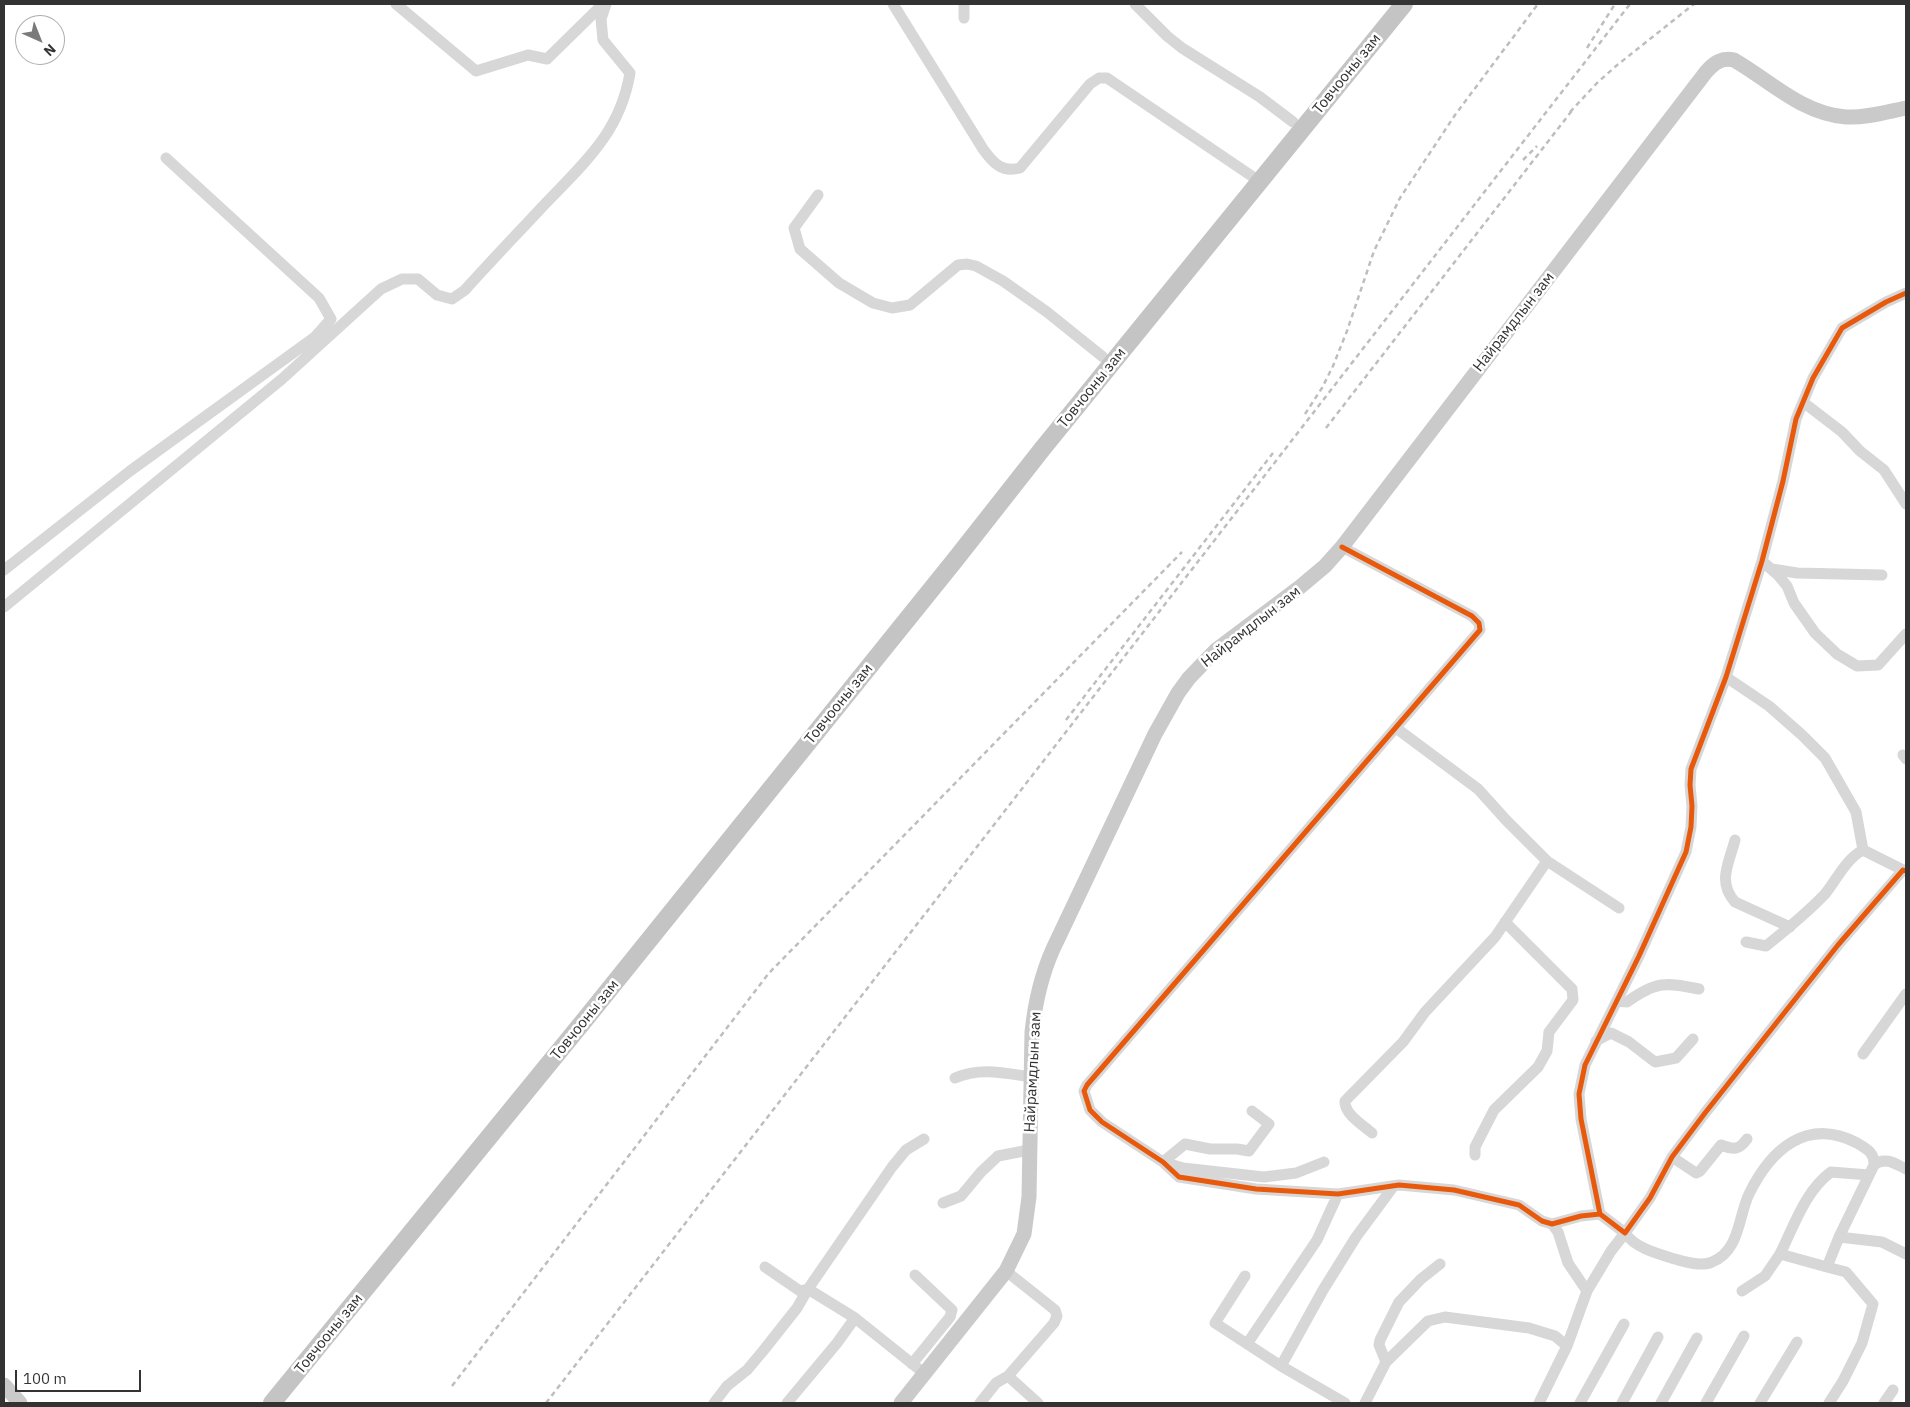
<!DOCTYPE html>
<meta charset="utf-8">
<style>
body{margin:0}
#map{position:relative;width:1910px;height:1407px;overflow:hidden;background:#fff;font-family:"IBM Plex Sans",sans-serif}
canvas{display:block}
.frame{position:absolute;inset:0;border:5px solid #333;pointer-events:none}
.north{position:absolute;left:15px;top:15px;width:50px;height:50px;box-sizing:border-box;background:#fff;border:1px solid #adadad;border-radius:50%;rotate:136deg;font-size:14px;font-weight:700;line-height:20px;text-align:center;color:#333}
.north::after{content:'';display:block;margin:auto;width:18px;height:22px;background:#7a7a7a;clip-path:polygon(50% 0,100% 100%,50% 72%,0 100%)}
.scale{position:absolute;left:15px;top:1370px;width:126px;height:22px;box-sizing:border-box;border:2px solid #333;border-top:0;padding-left:6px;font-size:15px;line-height:18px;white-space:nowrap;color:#333;-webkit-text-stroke:4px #fff;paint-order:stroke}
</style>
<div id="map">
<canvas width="1910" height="1407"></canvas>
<div class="frame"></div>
<div class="north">N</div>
<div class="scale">100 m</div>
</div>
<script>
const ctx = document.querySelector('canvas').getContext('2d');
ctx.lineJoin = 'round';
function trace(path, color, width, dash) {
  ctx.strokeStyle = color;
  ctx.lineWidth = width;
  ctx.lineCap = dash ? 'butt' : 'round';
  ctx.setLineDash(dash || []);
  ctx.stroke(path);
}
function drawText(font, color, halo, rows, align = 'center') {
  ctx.font = font + ' "IBM Plex Sans",sans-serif';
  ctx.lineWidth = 5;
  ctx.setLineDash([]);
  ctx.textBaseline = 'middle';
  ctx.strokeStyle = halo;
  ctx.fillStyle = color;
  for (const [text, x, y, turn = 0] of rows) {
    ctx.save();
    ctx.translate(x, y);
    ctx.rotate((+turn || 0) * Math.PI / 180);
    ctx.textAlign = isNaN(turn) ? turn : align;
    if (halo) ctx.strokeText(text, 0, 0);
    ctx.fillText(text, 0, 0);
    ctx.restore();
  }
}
const minor = new Path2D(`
 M 396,4 L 476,71 L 528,55 L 547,59 L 603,4
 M 893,4 L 983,149 C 993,163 1002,173 1020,168 L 1090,84 L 1099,78 L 1107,78 L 1259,181
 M 964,4 L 964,18
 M 1135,4 L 1167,36 L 1182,48 L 1260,97 L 1293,122
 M 818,195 L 794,228 L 800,249 L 839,283 L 873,303 L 892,308 L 910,305 L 958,265 L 967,264 L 976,266 L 1003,281 L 1047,312 L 1103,357
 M 1803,402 L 1842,432 L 1860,451 L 1884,470 L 1906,504
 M 1342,547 L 1472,616 L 1479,623 L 1480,630 L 1087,1085 L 1084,1091 L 1090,1110 L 1102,1122 L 1163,1162 L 1179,1177 L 1256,1189 L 1338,1194 L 1399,1185 L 1454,1190 L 1519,1205 L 1542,1221 L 1552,1224 L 1581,1216 L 1600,1214 L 1625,1233 L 1650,1198 L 1672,1157 L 1705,1113 L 1838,945 L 1903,870 L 1906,871
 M 1762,561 L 1778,575 L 1787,586 L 1794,603 L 1815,633 L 1837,654 L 1857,666 L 1878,665 L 1906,634
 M 1772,569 L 1797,573 L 1882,575
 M 4,570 L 130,471 L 315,337 L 331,319 L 319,298 L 166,158
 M 4,607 L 282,379 L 381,289 L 402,279 L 418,279 L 437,295 L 452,299 L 465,290 C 491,261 518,233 544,205 C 584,163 620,133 630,73 L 603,40 L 601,19 L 606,4
 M 1726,677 L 1769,706 L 1802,735 L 1825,758 L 1856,812 L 1863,850
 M 1396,728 L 1478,789 L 1506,820 L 1547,861
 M 1903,755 L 1906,759
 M 1735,840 C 1729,863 1717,882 1735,902 L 1790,927
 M 1746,942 L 1766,946 C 1786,930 1807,913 1825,894 C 1837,879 1846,859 1863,850 L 1903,870
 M 1617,1001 L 1627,1002 C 1656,981 1666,982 1699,989
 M 1596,1041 L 1611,1033 L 1629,1042 L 1655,1062 L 1676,1058 L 1693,1039
 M 1863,1054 L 1906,994
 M 955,1078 C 980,1067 1004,1073 1031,1077
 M 1252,1111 L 1269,1124 L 1249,1151 L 1237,1149 L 1210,1149 L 1185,1144 L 1163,1162 L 1183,1168 L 1264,1177 L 1296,1173 L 1324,1162
 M 1372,1133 C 1363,1125 1344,1114 1345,1101 L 1403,1042 L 1425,1012 L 1495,937 L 1547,861 L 1619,908
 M 924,1139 L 906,1150 L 892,1167 L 808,1289 L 855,1318 L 925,1374
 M 1475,1155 L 1475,1147 L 1494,1110 L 1538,1067 L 1547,1051 L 1549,1032 L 1573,1000 L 1572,989 L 1505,922
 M 1672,1157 L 1696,1173 L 1700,1171 L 1721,1145 C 1734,1150 1739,1150 1747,1139
 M 943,1203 L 961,1196 L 981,1172 L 998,1156 L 1029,1150
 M 1600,1214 L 1581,1119 L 1579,1094 L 1585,1065 L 1639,956 L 1686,852 L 1691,827 L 1692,806 L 1690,785 L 1691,769 L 1726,677 L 1762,561 L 1783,481 L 1796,419 L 1813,378 L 1842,328 L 1886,302 L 1906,293
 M 1552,1224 L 1558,1232 L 1568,1263 L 1587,1291 L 1567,1346
 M 1839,1237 L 1882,1242 L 1906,1254
 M 1780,1254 C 1794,1226 1805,1191 1831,1172 L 1869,1175
 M 765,1267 L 800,1291 L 808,1289
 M 1245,1276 L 1215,1323 L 1281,1366 L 1345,1403
 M 1587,1291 L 1611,1251 L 1625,1233 C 1635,1248 1658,1254 1675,1259 C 1685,1262 1702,1267 1712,1262 C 1740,1251 1738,1217 1749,1194 C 1771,1149 1807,1117 1857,1143 C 1867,1149 1875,1153 1874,1165
 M 1742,1291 L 1765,1276 L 1780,1254 L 1827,1267
 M 1247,1344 L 1317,1240 L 1338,1194
 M 1386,1362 L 1379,1345 L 1380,1340 L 1399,1302 L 1421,1279 L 1440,1264
 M 912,1364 L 950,1317 L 952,1310 L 915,1275
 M 1281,1366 L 1323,1290 L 1356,1237 L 1393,1187
 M 1008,1376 L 1038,1403
 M 714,1403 L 727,1386 L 747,1370 L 763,1351 L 797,1308 L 808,1289
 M 787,1403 L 837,1343 L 855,1318
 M 980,1403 L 996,1383 L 1008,1376 L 1054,1323 L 1057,1316 L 1055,1310 L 1050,1306 L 1006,1271
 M 1365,1403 L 1386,1362 L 1428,1321 L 1445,1317 L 1529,1328 L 1555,1336 L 1567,1346 L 1539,1403
 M 1580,1403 L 1624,1324
 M 1622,1403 L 1658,1337
 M 1661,1403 L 1697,1338
 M 1706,1403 L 1744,1336
 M 1760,1403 L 1797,1342
 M 1829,1403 L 1843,1381 L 1862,1343 L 1873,1304 L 1846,1272 L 1827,1267 L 1839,1237 L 1874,1165 C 1885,1156 1896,1164 1906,1169
 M 1884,1403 L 1893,1390`);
const major = new Path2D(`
 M 4,1385 L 20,1403
 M 901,1403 L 1006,1271 L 1024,1234 L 1029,1197 L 1032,1032 C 1035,1003 1041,976 1053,949 L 1155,734 L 1178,693 L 1189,678 L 1216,650 L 1300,587 L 1325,566 L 1342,547 L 1706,72 C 1714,63 1722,57 1734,60 C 1769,80 1802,114 1846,117 C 1866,118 1886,112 1906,108`);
const highway = new Path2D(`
 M 272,1403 L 587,1017 L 955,560 L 1043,448 L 1404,4`);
const rail = new Path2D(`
 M 1587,48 L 1615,4
 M 1570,112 L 1597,83 L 1616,66 L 1694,4
 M 1523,160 L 1537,146
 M 1305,414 L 1322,388 L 1333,366 L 1347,331 L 1374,251 L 1400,198 L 1455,115 L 1538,4
 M 1326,428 L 1574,108
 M 1066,720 L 1273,453
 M 452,1386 L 769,973 L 1182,552
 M 546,1403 L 1630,4`);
const cycleway = new Path2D(`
 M 1342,547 L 1472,616 L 1479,623 L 1480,630 L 1087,1085 L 1084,1091 L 1090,1110 L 1102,1122 L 1163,1162 L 1179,1177 L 1256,1189 L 1338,1194 L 1399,1185 L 1454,1190 L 1519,1205 L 1542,1221 L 1552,1224 L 1581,1216 L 1600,1214 L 1625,1233 L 1650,1198 L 1672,1157 L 1705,1113 L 1838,945 L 1903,870 L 1906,871
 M 1600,1214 L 1581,1119 L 1579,1094 L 1585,1065 L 1639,956 L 1686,852 L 1691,827 L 1692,806 L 1690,785 L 1691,769 L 1726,677 L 1762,561 L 1783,481 L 1796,419 L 1813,378 L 1842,328 L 1886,302 L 1906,293`);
const streetNames = [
 ["Товчооны зам",1347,74,-51],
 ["Найрамдлын зам",1514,322,-52],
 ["Товчооны зам",1092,388,-51],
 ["Найрамдлын зам",1251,627,-38],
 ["Товчооны зам",839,704,-51],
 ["Товчооны зам",585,1020,-51],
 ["Найрамдлын зам",1033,1072,-87],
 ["Товчооны зам",329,1334,-51]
];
trace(minor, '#d7d7d7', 11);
trace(major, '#cacaca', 15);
trace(highway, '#c4c4c4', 18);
trace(rail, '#bebebe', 2.5, [5, 4]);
trace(cycleway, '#e8590c', 5);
drawText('15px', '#333', '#fff', streetNames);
</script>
